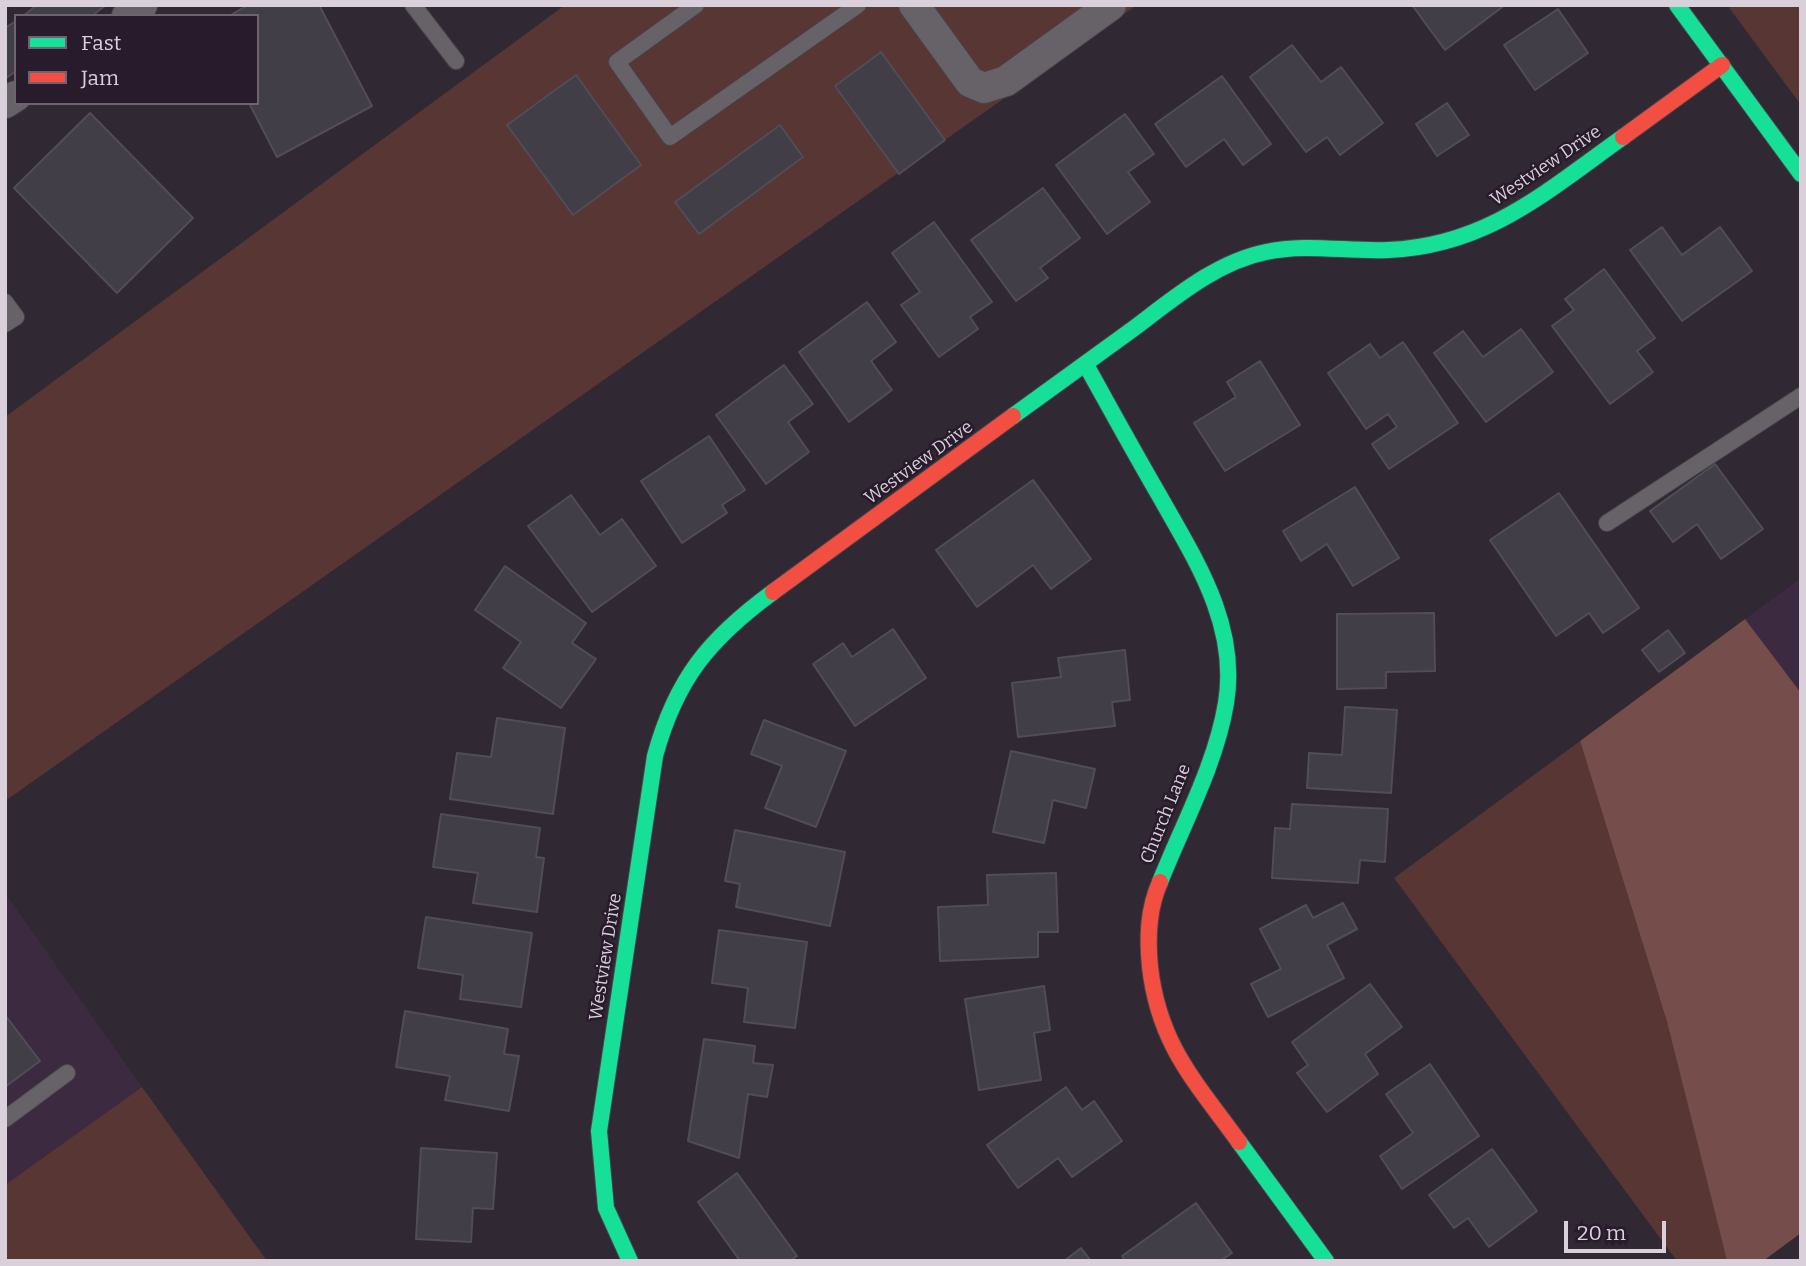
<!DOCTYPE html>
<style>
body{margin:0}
#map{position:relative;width:1806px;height:1266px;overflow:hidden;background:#302832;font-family:Bitter,serif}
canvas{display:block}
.frame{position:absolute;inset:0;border:7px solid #d9d0db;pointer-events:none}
.legend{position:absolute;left:14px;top:14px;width:245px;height:91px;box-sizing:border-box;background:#281b2c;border:2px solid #6f6372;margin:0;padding:9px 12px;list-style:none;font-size:21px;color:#d9d0db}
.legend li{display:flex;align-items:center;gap:14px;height:35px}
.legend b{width:35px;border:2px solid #6f6372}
.scale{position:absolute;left:1564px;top:1221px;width:102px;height:32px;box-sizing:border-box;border:4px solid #d9d0db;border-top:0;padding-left:9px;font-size:21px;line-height:24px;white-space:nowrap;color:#d9d0db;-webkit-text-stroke:5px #281b2c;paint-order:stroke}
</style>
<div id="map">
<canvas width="1806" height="1266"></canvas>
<div class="frame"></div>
<ul class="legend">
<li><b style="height:9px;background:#16e098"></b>Fast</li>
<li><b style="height:9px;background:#f24e42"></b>Jam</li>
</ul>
<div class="scale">20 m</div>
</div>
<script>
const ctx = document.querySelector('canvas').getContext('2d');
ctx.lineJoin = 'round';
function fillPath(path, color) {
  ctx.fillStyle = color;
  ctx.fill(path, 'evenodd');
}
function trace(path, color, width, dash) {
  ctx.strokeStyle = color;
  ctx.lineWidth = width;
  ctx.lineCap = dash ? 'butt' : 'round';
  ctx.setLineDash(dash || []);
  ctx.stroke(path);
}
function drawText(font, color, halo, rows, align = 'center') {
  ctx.font = font + ' Bitter,serif';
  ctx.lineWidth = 5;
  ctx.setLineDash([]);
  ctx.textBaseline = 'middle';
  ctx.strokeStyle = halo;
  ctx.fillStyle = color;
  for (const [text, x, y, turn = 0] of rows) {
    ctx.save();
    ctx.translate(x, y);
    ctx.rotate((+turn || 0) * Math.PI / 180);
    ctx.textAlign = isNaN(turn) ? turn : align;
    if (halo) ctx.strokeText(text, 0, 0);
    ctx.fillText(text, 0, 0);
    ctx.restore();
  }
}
const built = new Path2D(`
 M 1801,578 L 1801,693 L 1745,619 Z
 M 5,893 L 142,1087 L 5,1185 Z`);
const green = new Path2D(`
 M 565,5 L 1137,5 L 5,801 L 5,417 Z
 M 1727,5 L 1801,5 L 1801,105 Z
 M 1580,741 L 1667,1022 L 1727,1261 L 1677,1261 L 1394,878 Z
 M 142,1087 L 267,1261 L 5,1261 L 5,1185 Z`);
const forest = new Path2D(`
 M 1745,619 L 1801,693 L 1801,1233 L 1763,1261 L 1727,1261 L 1667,1022 L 1580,741 Z`);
const building = new Path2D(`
 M 37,5 L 106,5 L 92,16 L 23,16 Z
 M 248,5 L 319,5 L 372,106 L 277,157 L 249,103 L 257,103 L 257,16 L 229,16 Z
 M 1412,5 L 1505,5 L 1445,50 Z
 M 1558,9 L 1588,53 L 1535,90 L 1504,45 Z
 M 16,21 L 16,71 L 5,79 L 5,28 Z
 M 1292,45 L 1321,82 L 1341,67 L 1383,123 L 1340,155 L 1327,137 L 1306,152 L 1250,77 Z
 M 881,52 L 945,140 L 899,174 L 835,86 Z
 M 576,75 L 641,165 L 573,215 L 507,125 Z
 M 1222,76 L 1271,144 L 1243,165 L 1224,139 L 1186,167 L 1155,124 Z
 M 1447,103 L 1469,135 L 1437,156 L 1416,124 Z
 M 90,113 L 193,218 L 117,293 L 14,188 Z
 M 1125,114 L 1154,154 L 1128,172 L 1150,202 L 1107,234 L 1056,165 Z
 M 780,125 L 803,157 L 699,234 L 675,202 Z
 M 1043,188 L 1080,238 L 1040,268 L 1048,278 L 1016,301 L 971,240 Z
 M 934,222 L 992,302 L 970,317 L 978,329 L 939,357 L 901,305 L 920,292 L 892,253 Z
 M 1662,227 L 1682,255 L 1720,227 L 1752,271 L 1682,321 L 1630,250 Z
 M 1604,269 L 1655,338 L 1637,351 L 1653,372 L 1610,404 L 1552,326 L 1574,310 L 1565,299 Z
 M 867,302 L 896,342 L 871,361 L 892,390 L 849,422 L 799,352 Z
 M 1521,329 L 1553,372 L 1486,422 L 1434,353 L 1463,331 L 1483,357 Z
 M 1403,342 L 1458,423 L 1389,469 L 1372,444 L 1397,427 L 1388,414 L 1366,429 L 1328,373 L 1370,344 L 1380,358 Z
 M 1260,361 L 1300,425 L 1225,471 L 1194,423 L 1236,397 L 1227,382 Z
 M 784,365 L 813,404 L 788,422 L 809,452 L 766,484 L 716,415 Z
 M 709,436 L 745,490 L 722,505 L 727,513 L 682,543 L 641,481 Z
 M 1715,464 L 1763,529 L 1721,559 L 1697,524 L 1673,542 L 1650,511 Z
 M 1033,480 L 1091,559 L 1051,589 L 1033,565 L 977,607 L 936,550 Z
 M 1355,487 L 1399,558 L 1353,586 L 1327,544 L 1301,561 L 1283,531 Z
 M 1559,493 L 1639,608 L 1603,633 L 1589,613 L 1556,636 L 1490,540 Z
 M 571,495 L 600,535 L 622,519 L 656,566 L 592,612 L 528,526 Z
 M 505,566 L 586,623 L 572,643 L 596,659 L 561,708 L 503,668 L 521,642 L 475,610 Z
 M 1434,613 L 1435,671 L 1386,672 L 1386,688 L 1337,689 L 1337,614 Z
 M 893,629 L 926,678 L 855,726 L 813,664 L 843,643 L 852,657 Z
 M 1668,630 L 1685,653 L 1659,672 L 1642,650 Z
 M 1125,650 L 1130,700 L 1112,702 L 1115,726 L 1018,737 L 1012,683 L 1061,677 L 1058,658 Z
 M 1345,707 L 1397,710 L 1391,793 L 1307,788 L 1309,753 L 1342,755 Z
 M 497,718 L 565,728 L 553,814 L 450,799 L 457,753 L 491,757 Z
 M 764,720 L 846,751 L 816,827 L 765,808 L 782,766 L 751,754 Z
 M 1011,751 L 1095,769 L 1086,808 L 1053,800 L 1044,843 L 993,832 Z
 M 1292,804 L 1388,809 L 1385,862 L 1360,860 L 1358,883 L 1272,878 L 1275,828 L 1290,829 Z
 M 441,814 L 540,828 L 536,857 L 544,858 L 537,912 L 473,903 L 478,873 L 433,867 Z
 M 735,830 L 845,852 L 830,926 L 736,907 L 740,884 L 725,881 Z
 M 1056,873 L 1058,932 L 1038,932 L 1038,957 L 940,961 L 938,907 L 988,905 L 987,875 Z
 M 1343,903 L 1357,929 L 1327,945 L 1344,978 L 1268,1017 L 1251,984 L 1281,969 L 1260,929 L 1306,905 L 1313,918 Z
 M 426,917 L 532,933 L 521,1007 L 460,999 L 463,975 L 418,968 Z
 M 719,930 L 807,942 L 795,1028 L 744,1022 L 748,988 L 712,983 Z
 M 1370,984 L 1402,1027 L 1365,1054 L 1378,1074 L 1327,1112 L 1297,1073 L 1308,1065 L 1292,1042 Z
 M 1044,986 L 1050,1030 L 1034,1033 L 1041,1080 L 979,1090 L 965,999 Z
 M 405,1011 L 508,1029 L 504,1054 L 519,1056 L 509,1111 L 445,1100 L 450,1076 L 396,1067 Z
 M 5,1015 L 40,1061 L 5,1087 Z
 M 704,1039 L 755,1046 L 753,1063 L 773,1065 L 767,1097 L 748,1094 L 739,1158 L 688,1141 Z
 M 1430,1064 L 1479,1136 L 1402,1189 L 1380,1156 L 1413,1133 L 1386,1094 Z
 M 1066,1087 L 1082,1110 L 1094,1101 L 1122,1141 L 1072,1177 L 1058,1158 L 1018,1188 L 987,1145 Z
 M 421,1148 L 497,1153 L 493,1209 L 473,1208 L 471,1242 L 416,1239 Z
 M 1492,1149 L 1537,1211 L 1489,1247 L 1468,1218 L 1454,1228 L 1429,1195 Z
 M 737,1173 L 797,1256 L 790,1261 L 740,1261 L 698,1202 Z
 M 1196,1203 L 1232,1253 L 1220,1261 L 1125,1261 L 1122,1256 Z
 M 1081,1248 L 1091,1261 L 1064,1261 Z`);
const lane = new Path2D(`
 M 413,5 L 456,61
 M 696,5 L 617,62 L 670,137 L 858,5
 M 5,302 L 16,317 L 5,324
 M 1607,523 L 1801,396
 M 5,1119 L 67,1073`);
const street = new Path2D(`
 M 914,5 L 970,82 L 984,88 L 1006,81 L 1111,5
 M 127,16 L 142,5
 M 5,103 L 16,96`);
const fast = new Path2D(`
 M 1677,5 L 1801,174
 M 1086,365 C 1110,408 1134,452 1159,495 C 1195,559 1239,625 1226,703 C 1216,764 1183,824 1160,882
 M 1013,416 C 1053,387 1093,358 1133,329 C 1173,299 1216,262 1266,252 C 1307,243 1347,252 1388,250 C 1487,246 1547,191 1623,137
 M 1239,1142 L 1326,1261
 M 630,1261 L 606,1208 L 599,1131 L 655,756 C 676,679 709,639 773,592`);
const jam = new Path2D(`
 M 1623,137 L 1722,65
 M 773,592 L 1013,416
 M 1160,882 C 1148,909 1147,937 1150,967 C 1159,1045 1195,1081 1239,1142`);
const streetNames = [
 ["Westview Drive",1546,166,-34],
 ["Westview Drive",919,463,-36],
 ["Church Lane",1166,814,-68],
 ["Westview Drive",606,957,-81]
];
fillPath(built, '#3c2b40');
fillPath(green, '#573634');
fillPath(forest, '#754d4a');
fillPath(building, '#423e47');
trace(building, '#514d56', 2);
trace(lane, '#4a444c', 18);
trace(street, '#4a444c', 32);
trace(fast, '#4a444c', 18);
trace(jam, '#4a444c', 18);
trace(lane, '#676268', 16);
trace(street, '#676268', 30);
trace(fast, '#16e098', 16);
trace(jam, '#f24e42', 16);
drawText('18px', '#d9d0db', '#281b2c', streetNames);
</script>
